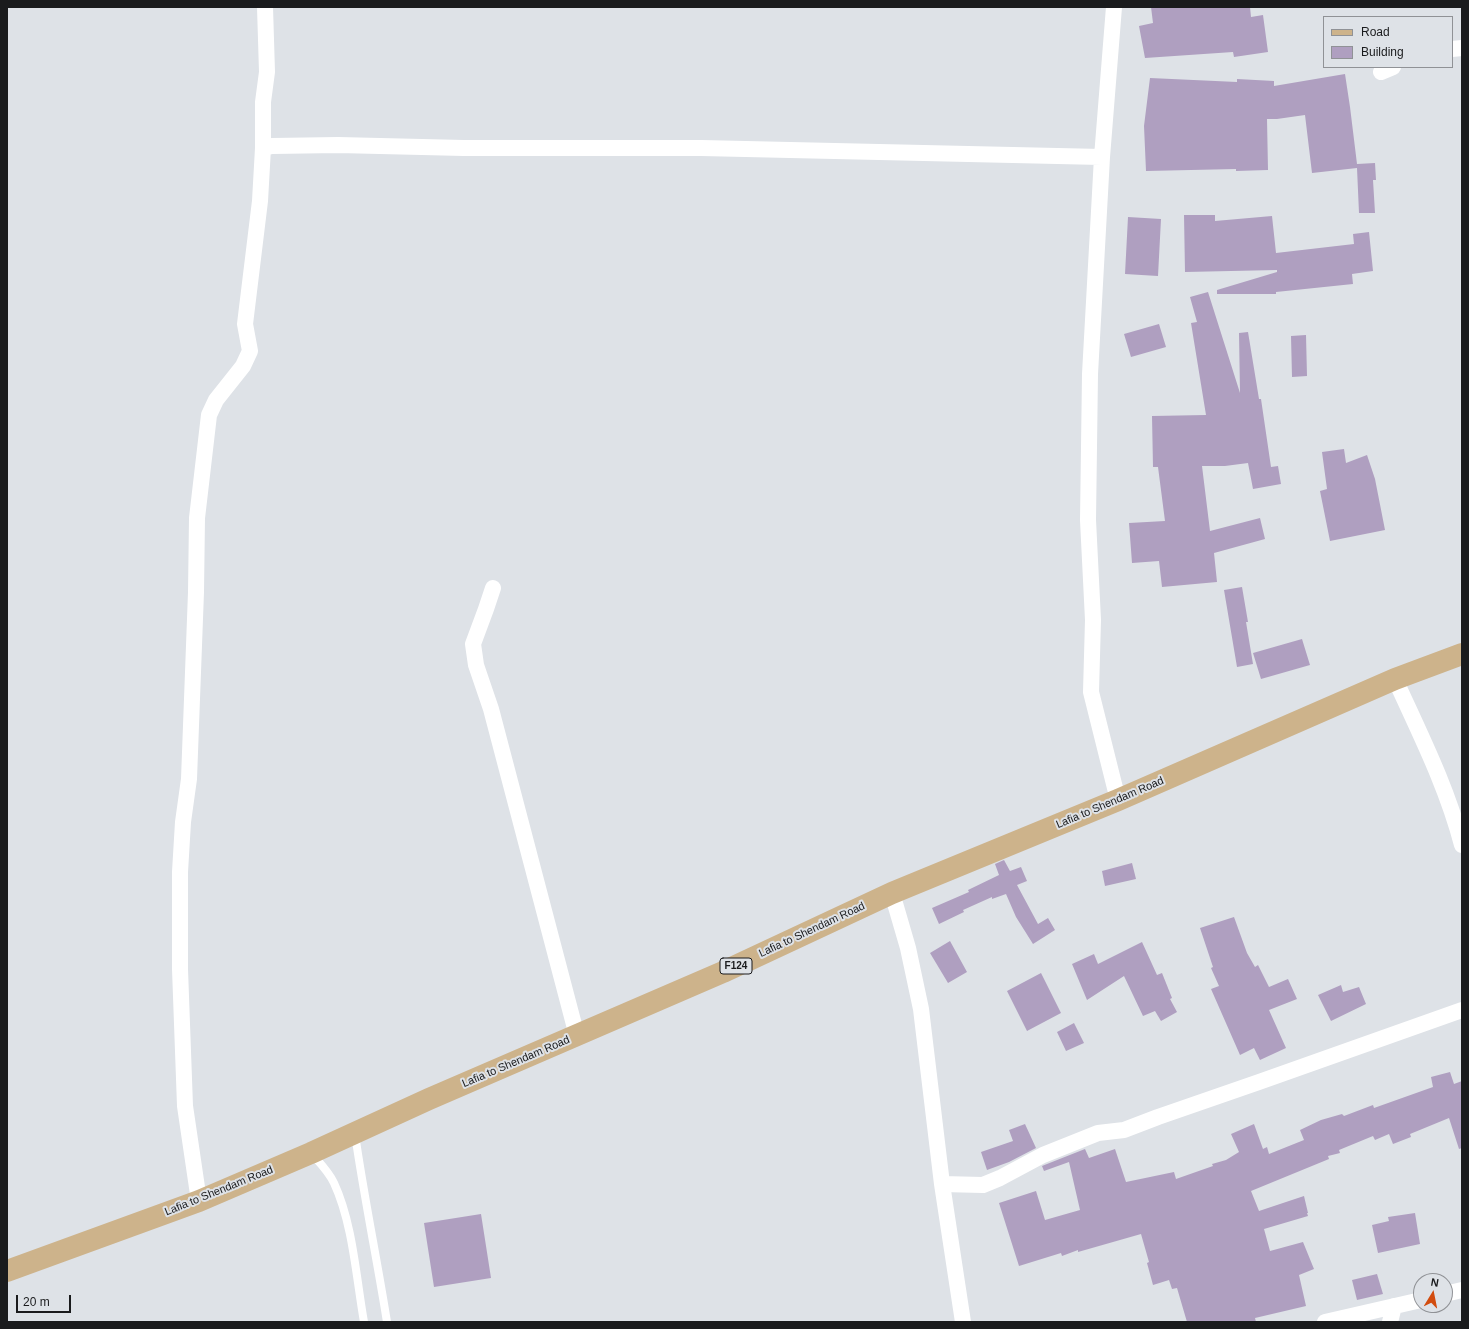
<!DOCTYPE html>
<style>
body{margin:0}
#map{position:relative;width:1469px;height:1329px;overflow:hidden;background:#dee2e7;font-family:Helvetica,sans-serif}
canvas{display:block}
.frame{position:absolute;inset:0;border:8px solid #1a1b1d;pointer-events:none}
.legend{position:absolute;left:1323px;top:16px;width:130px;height:52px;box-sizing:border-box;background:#dee2e7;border:1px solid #909296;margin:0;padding:5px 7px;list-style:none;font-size:12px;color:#1a1b1d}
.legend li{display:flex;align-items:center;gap:8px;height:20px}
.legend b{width:20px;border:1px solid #909296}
.north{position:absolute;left:1413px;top:1273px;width:40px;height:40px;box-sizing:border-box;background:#dee2e7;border:1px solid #909296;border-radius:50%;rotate:10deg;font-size:11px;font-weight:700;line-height:16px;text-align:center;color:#1a1b1d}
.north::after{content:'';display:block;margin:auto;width:14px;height:18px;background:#d24c0f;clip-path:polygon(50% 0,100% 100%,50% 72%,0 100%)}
.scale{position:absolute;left:16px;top:1295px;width:55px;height:18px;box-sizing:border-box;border:2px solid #1a1b1d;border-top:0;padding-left:5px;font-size:12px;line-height:14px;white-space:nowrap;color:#1a1b1d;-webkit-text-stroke:3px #dee2e7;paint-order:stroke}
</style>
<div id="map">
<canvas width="1469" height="1329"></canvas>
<div class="frame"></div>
<ul class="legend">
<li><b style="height:5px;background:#cdb38b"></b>Road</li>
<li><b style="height:11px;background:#af9fc0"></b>Building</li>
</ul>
<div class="north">N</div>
<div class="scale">20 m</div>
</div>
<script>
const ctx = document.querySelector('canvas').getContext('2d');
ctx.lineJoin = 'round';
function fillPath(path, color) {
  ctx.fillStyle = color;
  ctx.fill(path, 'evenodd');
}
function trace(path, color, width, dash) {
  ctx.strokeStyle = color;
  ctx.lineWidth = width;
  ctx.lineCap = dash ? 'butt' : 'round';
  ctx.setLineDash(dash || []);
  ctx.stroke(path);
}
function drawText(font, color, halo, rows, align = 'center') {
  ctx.font = font + ' Helvetica,sans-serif';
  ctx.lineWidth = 4;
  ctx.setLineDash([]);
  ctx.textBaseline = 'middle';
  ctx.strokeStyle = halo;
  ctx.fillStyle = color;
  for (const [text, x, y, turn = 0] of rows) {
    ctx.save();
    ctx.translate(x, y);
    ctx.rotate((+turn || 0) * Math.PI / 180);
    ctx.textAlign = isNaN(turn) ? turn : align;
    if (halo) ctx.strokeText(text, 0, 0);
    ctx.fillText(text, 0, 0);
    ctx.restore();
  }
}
const building = new Path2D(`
 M 1151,7 L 1250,7 L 1251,17 L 1263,15 L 1268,52 L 1234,57 L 1233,52 L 1145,58 L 1139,26 L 1153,23 Z
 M 1345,74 L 1350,107 L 1357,164 L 1375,163 L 1376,180 L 1373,180 L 1375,213 L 1359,213 L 1357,168 L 1312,173 L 1305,115 L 1277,119 L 1267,119 L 1268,170 L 1236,171 L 1236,169 L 1146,171 L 1144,126 L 1150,78 L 1237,82 L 1237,79 L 1274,81 L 1274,86 Z
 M 1184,215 L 1215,215 L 1215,221 L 1272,216 L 1276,253 L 1354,244 L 1353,234 L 1369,232 L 1373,271 L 1352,274 L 1353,284 L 1276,292 L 1276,294 L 1217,294 L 1217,290 L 1277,272 L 1277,270 L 1185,272 Z
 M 1128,217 L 1161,219 L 1158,276 L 1125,274 Z
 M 1208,292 L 1240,393 L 1239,333 L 1248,332 L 1259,399 L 1261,399 L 1271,467 L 1278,466 L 1281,484 L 1253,489 L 1248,463 L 1225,466 L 1202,466 L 1210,531 L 1260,518 L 1265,539 L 1214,553 L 1217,582 L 1162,587 L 1159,561 L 1132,563 L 1129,523 L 1165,521 L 1158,467 L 1153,467 L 1152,416 L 1206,415 L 1191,323 L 1197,322 L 1190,297 Z
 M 1159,324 L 1166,347 L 1131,357 L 1124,334 Z
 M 1306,335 L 1307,376 L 1292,377 L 1291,336 Z
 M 1344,449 L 1346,463 L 1367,455 L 1375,479 L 1385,530 L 1330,541 L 1320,491 L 1327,489 L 1322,452 Z
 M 1242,587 L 1248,622 L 1246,622 L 1253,664 L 1237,667 L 1224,590 Z
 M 1302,639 L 1310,665 L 1261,679 L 1253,653 Z
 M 1004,860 L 1010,871 L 1021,867 L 1027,881 L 1017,885 L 1038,924 L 1048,918 L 1055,930 L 1033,944 L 1016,917 L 1006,894 L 992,899 L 992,897 L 963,910 L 964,912 L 939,924 L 932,908 L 969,892 L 968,890 L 999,875 L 995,864 Z
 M 1132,863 L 1136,879 L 1105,886 L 1102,871 Z
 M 1234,917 L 1247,953 L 1255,967 L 1258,965 L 1269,987 L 1288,979 L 1297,999 L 1269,1010 L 1286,1048 L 1260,1060 L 1254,1048 L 1240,1055 L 1211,989 L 1219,986 L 1211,968 L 1213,967 L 1200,928 Z
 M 950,941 L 967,972 L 948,983 L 930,953 Z
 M 1142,942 L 1157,975 L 1162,973 L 1172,998 L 1170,999 L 1177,1012 L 1161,1021 L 1155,1011 L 1143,1016 L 1124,976 L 1087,1000 L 1072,964 L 1094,954 L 1098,964 Z
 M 1041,973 L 1061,1013 L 1027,1031 L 1007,991 Z
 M 1341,985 L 1343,992 L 1359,987 L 1366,1004 L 1331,1021 L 1318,995 Z
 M 1074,1023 L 1084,1043 L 1066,1051 L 1057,1032 Z
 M 1450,1072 L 1454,1084 L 1462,1081 L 1462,1148 L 1459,1149 L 1449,1118 L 1410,1134 L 1411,1137 L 1393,1144 L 1389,1134 L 1375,1140 L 1373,1136 L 1339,1150 L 1340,1153 L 1328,1156 L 1329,1159 L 1251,1191 L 1259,1211 L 1304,1196 L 1308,1213 L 1307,1213 L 1308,1216 L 1264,1229 L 1270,1251 L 1303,1242 L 1314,1269 L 1299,1275 L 1306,1306 L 1255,1318 L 1256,1322 L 1187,1322 L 1177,1288 L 1172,1289 L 1169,1280 L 1153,1285 L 1147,1263 L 1149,1262 L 1141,1234 L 1078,1252 L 1078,1250 L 1062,1256 L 1061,1253 L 1019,1266 L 999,1203 L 1036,1191 L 1045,1220 L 1080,1210 L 1069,1162 L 1044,1171 L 1042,1166 L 1047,1164 L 1085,1149 L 1089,1158 L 1115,1149 L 1126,1182 L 1174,1172 L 1176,1179 L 1213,1166 L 1212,1164 L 1226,1160 L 1239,1152 L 1231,1134 L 1254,1124 L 1263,1149 L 1267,1147 L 1269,1154 L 1304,1140 L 1300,1130 L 1321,1120 L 1342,1114 L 1344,1116 L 1373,1105 L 1374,1108 L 1433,1087 L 1431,1077 Z
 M 1025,1124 L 1036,1148 L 1009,1162 L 987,1170 L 981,1152 L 1013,1141 L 1009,1130 Z
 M 1415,1213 L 1420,1244 L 1378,1253 L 1372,1225 L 1389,1221 L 1388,1217 Z
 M 481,1214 L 491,1278 L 434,1287 L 424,1223 Z
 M 1377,1274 L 1383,1294 L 1357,1300 L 1352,1280 Z`);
const service = new Path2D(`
 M 355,1134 C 364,1197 377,1259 387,1322
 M 312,1154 C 320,1163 329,1172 334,1183 C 353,1224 356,1277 364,1322`);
const minor = new Path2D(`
 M 1114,7 L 1102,157 L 1090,374 L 1088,520 L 1093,620 L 1091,692 L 1118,800
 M 1452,49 L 1462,48
 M 1381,72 L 1393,67
 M 263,148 L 263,102 L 267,72 L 265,7
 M 493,588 L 486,609 L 473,644 L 476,665 L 491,709 L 577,1036
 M 1395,679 C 1420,734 1447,787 1462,845
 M 892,893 L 908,948 L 921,1009 L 942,1184 L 963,1322
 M 942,1184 L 983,1185 L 1000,1178 L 1043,1155 L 1098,1133 L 1124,1130 L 1158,1117 L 1259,1082 L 1462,1010
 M 199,1201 L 185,1106 L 180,969 L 180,872 L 183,822 L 189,779 L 196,592 L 197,518 L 209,415 L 216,400 L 243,366 L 250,351 L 245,324 L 260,201 L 263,148 L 272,146 L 338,145 L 464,148 L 701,148 L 1102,157
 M 1445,1294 L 1462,1290
 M 1325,1322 L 1421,1300
 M 1390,1322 L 1394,1306`);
const primary = new Path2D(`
 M 7,1271 L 199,1201 L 311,1153 L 429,1099 L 723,972 L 892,893 L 1118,800 L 1395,679 L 1462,654`);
const shields = [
 [736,966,32]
];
const shieldNames = [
 ["F124",736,966]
];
const streetNames = [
 ["Lafia to Shendam Road",1110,803,-23],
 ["Lafia to Shendam Road",812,930,-25],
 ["Lafia to Shendam Road",516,1062,-23],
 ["Lafia to Shendam Road",219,1191,-22]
];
fillPath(building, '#af9fc0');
trace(service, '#fff', 8);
trace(minor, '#fff', 16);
trace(primary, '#cdb38b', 22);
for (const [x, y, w] of shields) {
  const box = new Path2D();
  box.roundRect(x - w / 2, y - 8, w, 16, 3);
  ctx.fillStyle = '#dee2e7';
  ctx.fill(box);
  trace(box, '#1a1b1d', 1);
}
drawText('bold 10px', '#1a1b1d', null, shieldNames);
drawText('11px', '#1a1b1d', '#dee2e7', streetNames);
</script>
